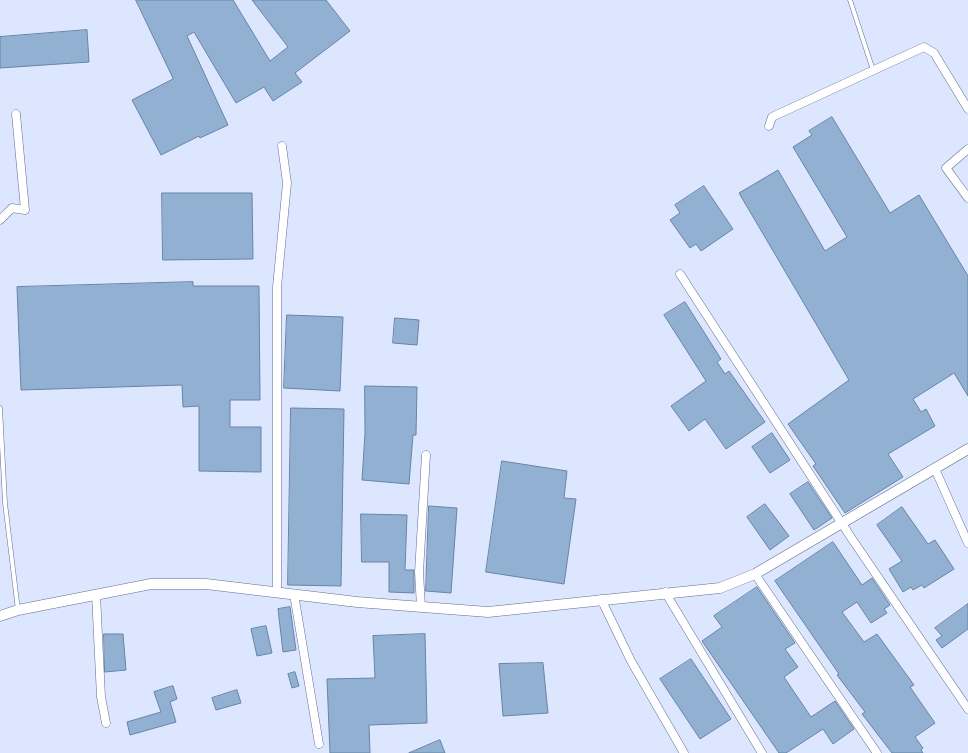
<!DOCTYPE html>
<style>
body{margin:0}
canvas{display:block;background:#dde6ff}
</style>
<canvas width="968" height="753"></canvas>
<script>
const ctx = document.querySelector('canvas').getContext('2d');
ctx.lineJoin = 'round';
function fillPath(path, color) {
  ctx.fillStyle = color;
  ctx.fill(path, 'evenodd');
}
function trace(path, color, width, dash) {
  ctx.strokeStyle = color;
  ctx.lineWidth = width;
  ctx.lineCap = dash ? 'butt' : 'round';
  ctx.setLineDash(dash || []);
  ctx.stroke(path);
}
const building = new Path2D(`
 M 136,0 L 233,0 L 270,61 L 288,47 L 252,0 L 326,0 L 350,31 L 295,73 L 302,82 L 273,101 L 264,87 L 236,103 L 194,32 L 187,36 L 228,125 L 200,138 L 199,136 L 161,155 L 132,100 L 173,79 Z
 M 87,30 L 89,62 L 0,68 L 0,37 Z
 M 832,117 L 890,213 L 919,195 L 968,276 L 968,396 L 954,373 L 913,399 L 921,412 L 926,409 L 935,426 L 888,454 L 903,477 L 845,513 L 813,466 L 816,464 L 788,424 L 849,380 L 739,193 L 778,170 L 825,251 L 847,237 L 793,147 L 812,135 L 809,131 Z
 M 704,186 L 733,229 L 701,251 L 696,244 L 690,248 L 670,220 L 680,213 L 675,205 Z
 M 162,193 L 252,193 L 253,259 L 163,260 Z
 M 193,282 L 193,286 L 259,286 L 260,400 L 230,400 L 230,427 L 261,427 L 261,472 L 199,471 L 199,406 L 183,407 L 182,385 L 21,390 L 17,287 Z
 M 685,302 L 721,359 L 717,362 L 725,374 L 729,371 L 765,422 L 726,449 L 705,419 L 689,431 L 671,406 L 706,381 L 664,315 Z
 M 287,315 L 343,317 L 340,391 L 284,388 Z
 M 395,318 L 419,320 L 417,345 L 393,343 Z
 M 365,386 L 417,387 L 416,435 L 413,435 L 409,484 L 362,480 L 365,434 Z
 M 291,408 L 344,409 L 341,586 L 288,585 Z
 M 772,433 L 790,460 L 770,473 L 752,447 Z
 M 502,461 L 567,471 L 564,498 L 576,499 L 564,584 L 486,572 Z
 M 808,482 L 832,518 L 814,530 L 790,494 Z
 M 765,504 L 789,536 L 770,550 L 747,517 Z
 M 429,506 L 457,508 L 451,593 L 426,591 Z
 M 902,507 L 928,544 L 935,540 L 954,569 L 924,588 L 922,585 L 913,590 L 911,587 L 903,592 L 889,569 L 902,561 L 877,525 Z
 M 361,514 L 407,515 L 405,570 L 414,570 L 414,593 L 389,592 L 389,562 L 362,562 Z
 M 833,542 L 862,585 L 872,578 L 890,605 L 884,609 L 887,613 L 871,623 L 857,602 L 842,612 L 864,642 L 877,634 L 914,685 L 910,687 L 935,723 L 915,737 L 923,748 L 921,750 L 923,753 L 892,753 L 862,714 L 865,712 L 837,675 L 839,674 L 775,581 Z
 M 757,587 L 795,643 L 785,649 L 798,667 L 784,677 L 811,717 L 835,701 L 854,729 L 833,744 L 823,729 L 786,753 L 779,753 L 702,641 L 722,627 L 714,616 Z
 M 968,604 L 968,629 L 942,648 L 936,640 L 942,636 L 935,628 Z
 M 290,607 L 296,650 L 283,652 L 278,609 Z
 M 266,626 L 272,653 L 257,656 L 251,629 Z
 M 104,634 L 123,634 L 126,670 L 105,672 Z
 M 425,634 L 427,723 L 369,725 L 370,753 L 330,753 L 327,679 L 375,678 L 373,636 Z
 M 691,659 L 731,719 L 700,739 L 660,679 Z
 M 543,663 L 548,713 L 503,716 L 499,664 Z
 M 295,672 L 299,686 L 292,688 L 288,674 Z
 M 173,686 L 177,699 L 170,702 L 176,722 L 130,735 L 127,722 L 161,712 L 154,692 Z
 M 237,690 L 241,703 L 216,710 L 212,698 Z
 M 440,740 L 445,753 L 409,753 Z`);
const service = new Path2D(`
 M 850,0 L 873,70
 M 0,408 L 5,503 L 18,610`);
const minor = new Path2D(`
 M 769,126 L 772,117 L 924,47 L 934,53 L 968,109
 M 968,149 L 946,168 L 968,198
 M 0,220 L 12,208 L 25,210 L 16,114
 M 680,274 L 852,539 L 968,709
 M 935,469 L 968,543
 M 755,574 L 877,753
 M 277,592 L 277,287 L 287,183 L 282,146
 M 665,592 L 762,753
 M 96,594 L 101,697 L 106,723
 M 294,594 L 319,744
 M 601,599 L 631,661 L 684,753
 M 421,607 L 419,572 L 426,455`);
const tertiary = new Path2D(`
 M 0,616 L 18,610 L 151,584 L 206,584 L 357,602 L 488,612 L 720,588 L 755,574 L 968,449`);
fillPath(building, '#92b1d2');
trace(building, '#6784a4', 1);
trace(service, '#626e92', 5);
trace(minor, '#626e92', 9);
trace(tertiary, '#626e92', 11);
trace(service, '#fff', 4);
trace(minor, '#fff', 8);
trace(tertiary, '#fff', 10);
</script>
